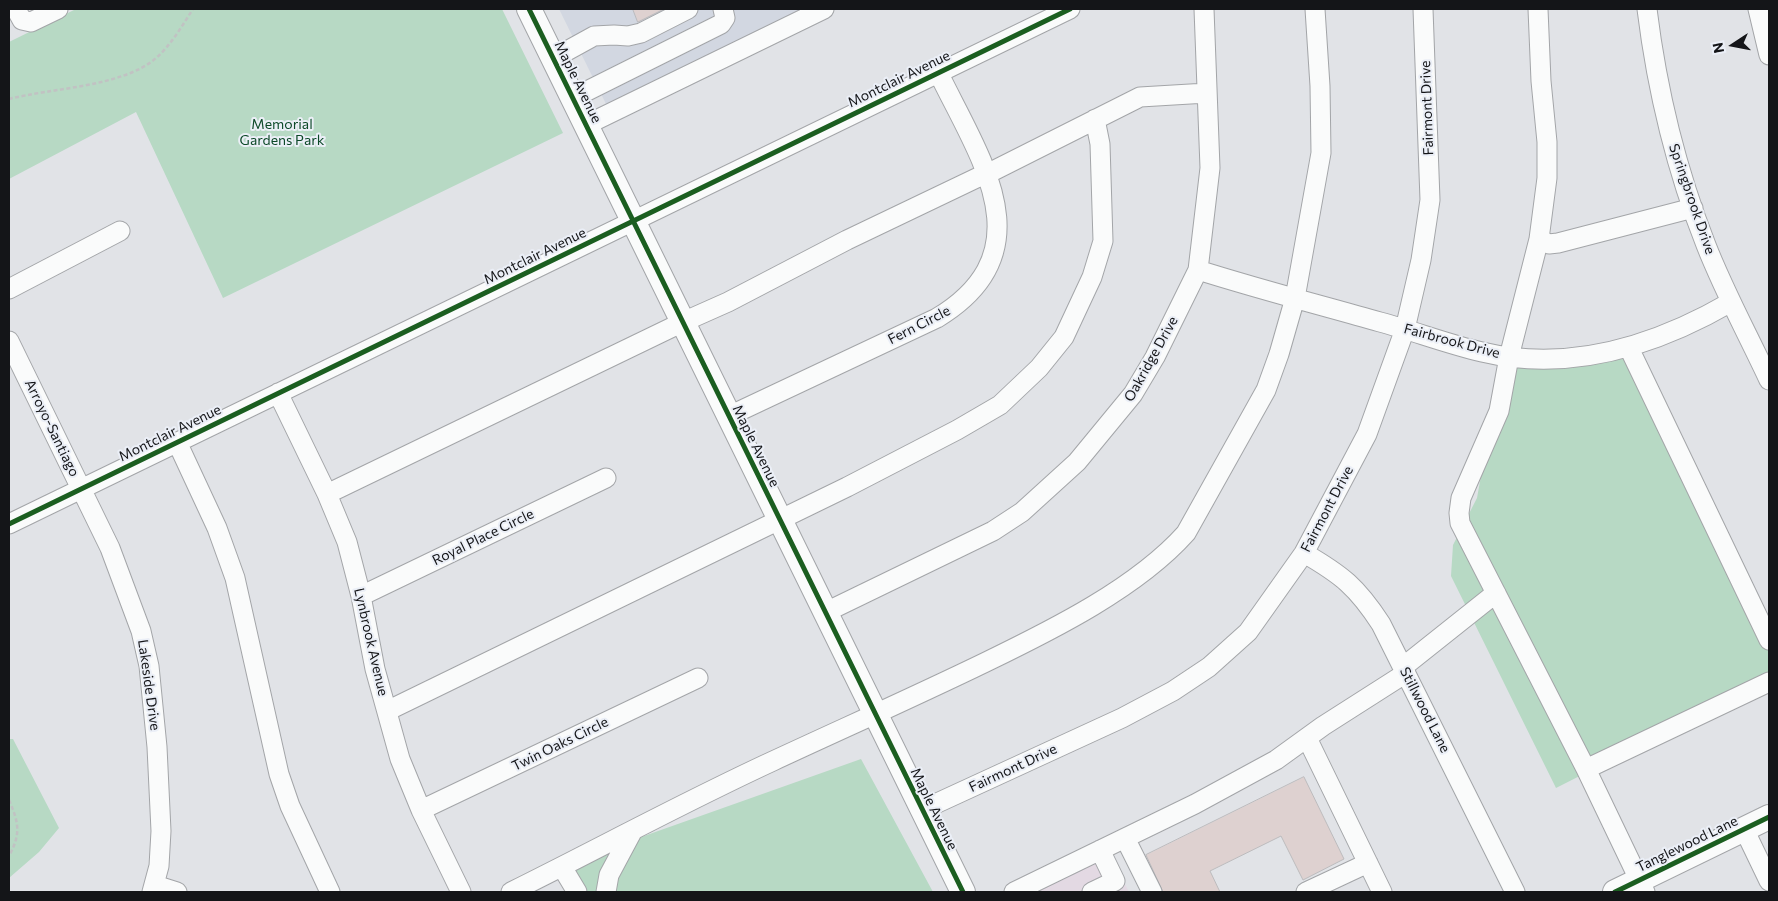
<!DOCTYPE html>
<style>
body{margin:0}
#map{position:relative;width:1778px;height:901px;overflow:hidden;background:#e1e3e7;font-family:Commissioner,sans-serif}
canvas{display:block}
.frame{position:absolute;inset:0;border:10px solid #141518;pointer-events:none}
.north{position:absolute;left:1708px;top:20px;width:50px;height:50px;-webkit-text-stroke:4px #ebeff7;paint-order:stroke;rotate:259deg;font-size:14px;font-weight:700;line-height:20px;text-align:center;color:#141518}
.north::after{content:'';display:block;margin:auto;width:18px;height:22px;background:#141518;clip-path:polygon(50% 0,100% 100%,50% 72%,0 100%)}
</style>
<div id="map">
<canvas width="1778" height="901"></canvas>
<div class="frame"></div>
<div class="north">N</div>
</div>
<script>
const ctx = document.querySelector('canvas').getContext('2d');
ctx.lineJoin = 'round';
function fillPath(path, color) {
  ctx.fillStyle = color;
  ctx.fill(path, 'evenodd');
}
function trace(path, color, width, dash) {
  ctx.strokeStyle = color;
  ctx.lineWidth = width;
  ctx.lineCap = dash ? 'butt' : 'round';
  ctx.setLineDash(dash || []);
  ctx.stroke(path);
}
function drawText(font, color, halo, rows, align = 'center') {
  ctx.font = font + ' Commissioner,sans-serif';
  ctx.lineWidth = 4;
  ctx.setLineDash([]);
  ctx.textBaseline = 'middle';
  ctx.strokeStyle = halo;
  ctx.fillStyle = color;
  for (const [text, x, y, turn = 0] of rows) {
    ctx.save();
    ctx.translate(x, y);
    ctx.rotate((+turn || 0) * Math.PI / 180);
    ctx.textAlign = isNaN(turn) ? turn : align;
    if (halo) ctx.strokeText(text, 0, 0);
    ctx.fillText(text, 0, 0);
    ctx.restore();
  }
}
const commercial = new Path2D(`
 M 1110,855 L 1129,892 L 1037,892 Z`);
const built = new Path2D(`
 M 559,9 L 811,9 L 609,110 Z`);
const green = new Path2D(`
 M 76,9 L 502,9 L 563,133 L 223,298 L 136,112 L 9,179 L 9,42 Z
 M 1629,349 L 1769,639 L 1769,680 L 1556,788 L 1451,576 L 1453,545 L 1477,498 L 1494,403 L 1524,358 Z
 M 9,739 L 13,739 L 59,828 L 39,852 L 9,878 Z
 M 861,759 L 933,892 L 582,892 L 568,863 Z`);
const building = new Path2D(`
 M 633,9 L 664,9 L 638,22 Z
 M 1304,777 L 1344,859 L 1303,880 L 1281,836 L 1210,871 L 1220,892 L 1163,892 L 1146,855 Z`);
const path = new Path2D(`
 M 9,99 C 51,88 123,87 156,58 C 171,45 182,26 193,9
 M 9,800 C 19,823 21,834 9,856`);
const minor = new Path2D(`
 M 16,9 L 22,20 L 31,22 L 58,9
 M 1538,9 L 1541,81 L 1547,142 L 1547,178 L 1539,239 L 1509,357 L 1499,411 L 1461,498 L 1459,513 L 1460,523 L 1586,769 L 1645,892
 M 1647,9 C 1657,90 1676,169 1706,245 C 1724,291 1748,335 1769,380
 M 1758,9 L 1769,55
 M 554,58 L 594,36 L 614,35 L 628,36 L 641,33 L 688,9
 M 573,98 L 721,24 L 725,18 L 723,9
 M 586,125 L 824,9
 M 987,174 L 1140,97 L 1207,93
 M 1539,239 L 1549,244 L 1558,243 L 1693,208
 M 1198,270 C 1258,289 1320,305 1380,322 C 1414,331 1447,344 1482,352 C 1570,373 1655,346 1731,302
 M 9,289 L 120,231
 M 9,341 L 110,548 L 141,631 L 149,666 L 157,747 L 161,831 L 159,866 L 152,892
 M 1629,348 L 1769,640
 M 278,393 L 327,494 L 347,542 L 361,596 L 375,669 L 400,759 L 421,810 L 461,892
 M 729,416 L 937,318 C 1048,251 979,157 938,72
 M 177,442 L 217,528 L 235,578 L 279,774 L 290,806 L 330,892
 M 327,494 L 683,322 L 728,302 L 847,240 L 987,173
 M 9,524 L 1070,9
 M 1304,553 C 1342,575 1357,587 1381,624 L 1515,892
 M 361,596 L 606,478
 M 826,612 L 993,531 L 1022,512 L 1077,462 L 1133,394 L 1155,357 L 1198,270 L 1210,168 L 1204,9
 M 1403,667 L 1496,593
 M 387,711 L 847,487 L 957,430 L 1000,405 L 1039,368 L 1064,337 L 1092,277 L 1103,241 L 1100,144 L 1095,119
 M 1307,738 L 1382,892
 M 1586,769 L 1769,682
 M 421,810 L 698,678
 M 922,810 L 1122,718 L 1173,691 L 1209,667 L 1248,632 L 1304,553 L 1367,434 L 1405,329 L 1421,260 L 1430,200 L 1423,9
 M 1744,829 L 1769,881
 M 1125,838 L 1152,892
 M 562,867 L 577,892
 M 155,885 L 177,892
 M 511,892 C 598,849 684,802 773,761 C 844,728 916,696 986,662 C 1052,630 1137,588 1186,533 L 1266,390 L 1279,354 L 1295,298 L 1321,153 L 1320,86 L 1315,9
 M 606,892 L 609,875 L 632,832
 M 1014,892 L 1195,804 L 1276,760 L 1323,726 L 1406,673
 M 1092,892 L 1115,881 L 1100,850
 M 1306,892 L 1368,863`);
const major = new Path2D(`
 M 529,9 L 963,892
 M 1615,892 L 1769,817`);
const cycleway = new Path2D(`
 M 529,9 L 963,892
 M 9,524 L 1070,9
 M 1615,892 L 1769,817`);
const streetNames = [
 ["Montclair Avenue",899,79,-26],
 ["Maple Avenue",578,82,64],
 ["Fairmont Drive",1427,108,-92],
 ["Springbrook Drive",1692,199,71],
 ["Montclair Avenue",535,256,-26],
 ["Fern Circle",919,325,-27],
 ["Fairbrook Drive",1452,341,15],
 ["Oakridge Drive",1151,359,-61],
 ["Arroyo-Santiago",52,428,64],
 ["Montclair Avenue",170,433,-26],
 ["Maple Avenue",756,446,64],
 ["Fairmont Drive",1327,509,-62],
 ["Royal Place Circle",483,537,-26],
 ["Lynbrook Avenue",371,642,77],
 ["Lakeside Drive",149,685,82],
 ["Stillwood Lane",1425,710,63],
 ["Twin Oaks Circle",560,744,-26],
 ["Fairmont Drive",1013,768,-25],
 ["Maple Avenue",934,809,64],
 ["Tanglewood Lane",1687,844,-26]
];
const parkNames = [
 ["Memorial",282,124],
 ["Gardens Park",282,140]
];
fillPath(commercial, '#e3d9e3');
fillPath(built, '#d2d7e1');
fillPath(green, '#b7d9c4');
fillPath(building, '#ded1d0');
trace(building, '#bcbbbd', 1);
trace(minor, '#a3a5a8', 21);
trace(major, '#a3a5a8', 26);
trace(path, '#c1c2c3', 2.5, [4, 2.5]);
trace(minor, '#fafbfb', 19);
trace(major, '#fafbfb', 24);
trace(cycleway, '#1b5e20', 5);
drawText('14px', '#141518', '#ebeff7', streetNames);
drawText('14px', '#0c4928', '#ebeff7', parkNames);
</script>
